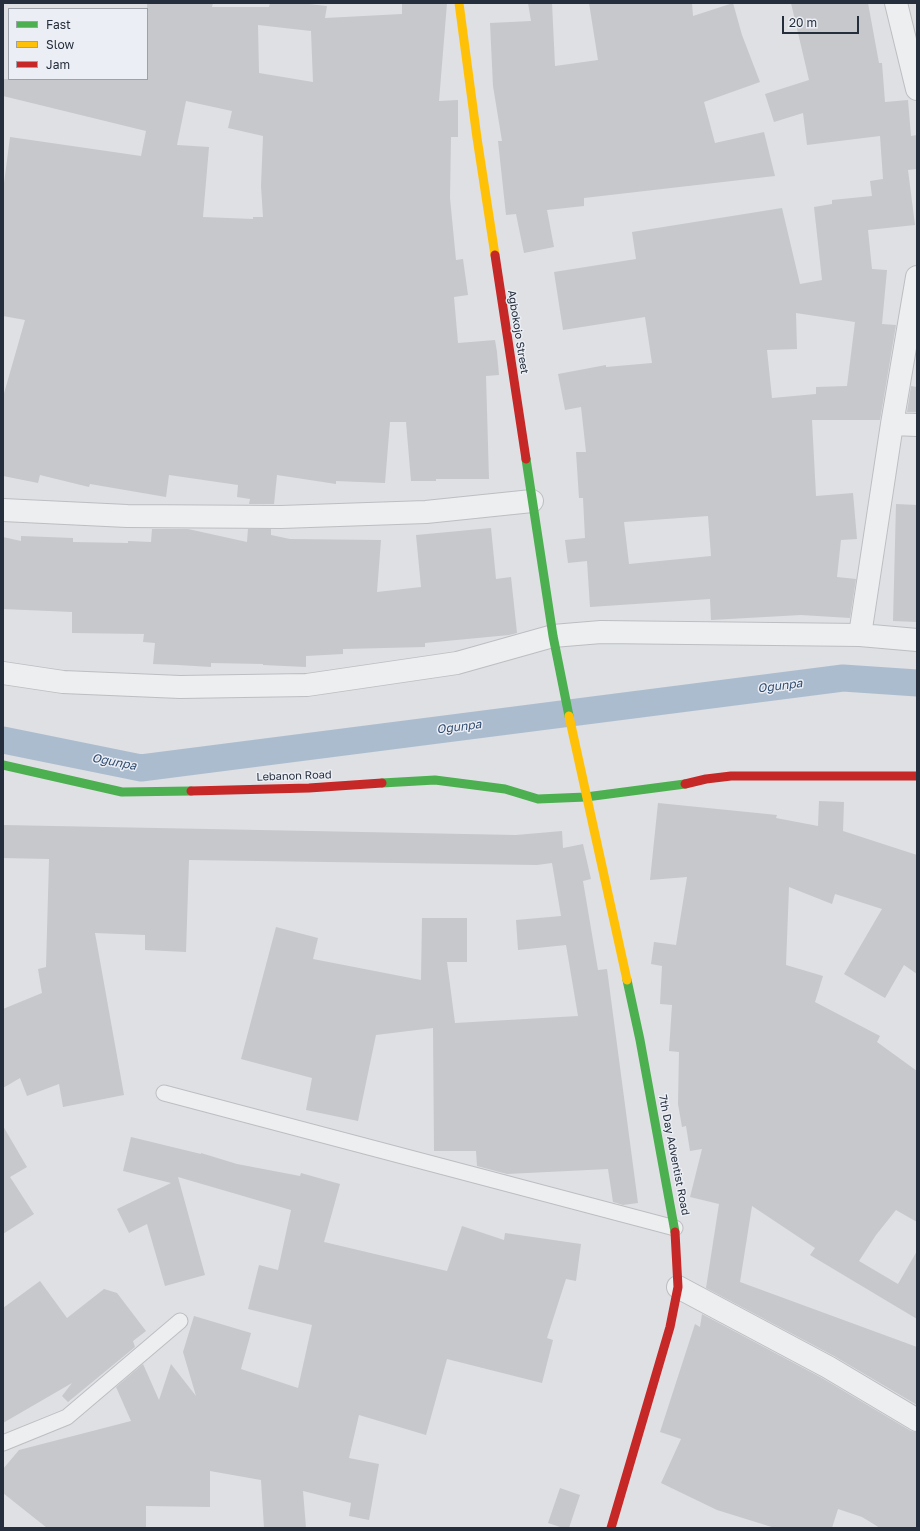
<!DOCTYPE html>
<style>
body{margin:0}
#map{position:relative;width:920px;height:1531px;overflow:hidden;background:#dee0e3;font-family:"Golos Text",sans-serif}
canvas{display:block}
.frame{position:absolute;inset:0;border:4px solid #252e3c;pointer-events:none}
.legend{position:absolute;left:8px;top:8px;width:140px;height:72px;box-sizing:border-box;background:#ebeef4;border:1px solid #9ca1aa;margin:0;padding:5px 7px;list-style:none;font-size:12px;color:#252e3c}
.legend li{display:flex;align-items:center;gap:8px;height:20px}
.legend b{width:20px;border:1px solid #9ca1aa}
.scale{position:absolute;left:782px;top:16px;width:77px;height:18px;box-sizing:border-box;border:2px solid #252e3c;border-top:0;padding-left:5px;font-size:12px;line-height:14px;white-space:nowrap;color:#252e3c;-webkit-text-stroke:3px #ebeef4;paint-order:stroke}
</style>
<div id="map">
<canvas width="920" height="1531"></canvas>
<div class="frame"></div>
<ul class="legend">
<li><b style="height:5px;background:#4caf50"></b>Fast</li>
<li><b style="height:5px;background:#ffc107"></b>Slow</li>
<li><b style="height:5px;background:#c62828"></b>Jam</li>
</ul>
<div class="scale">20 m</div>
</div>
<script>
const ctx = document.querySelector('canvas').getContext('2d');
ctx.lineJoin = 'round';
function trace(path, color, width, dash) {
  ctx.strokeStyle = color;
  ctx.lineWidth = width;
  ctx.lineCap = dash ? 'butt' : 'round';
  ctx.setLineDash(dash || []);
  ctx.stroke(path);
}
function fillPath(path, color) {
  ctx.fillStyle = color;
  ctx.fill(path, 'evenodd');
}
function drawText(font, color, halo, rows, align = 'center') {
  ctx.font = font + ' "Golos Text",sans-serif';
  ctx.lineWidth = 3;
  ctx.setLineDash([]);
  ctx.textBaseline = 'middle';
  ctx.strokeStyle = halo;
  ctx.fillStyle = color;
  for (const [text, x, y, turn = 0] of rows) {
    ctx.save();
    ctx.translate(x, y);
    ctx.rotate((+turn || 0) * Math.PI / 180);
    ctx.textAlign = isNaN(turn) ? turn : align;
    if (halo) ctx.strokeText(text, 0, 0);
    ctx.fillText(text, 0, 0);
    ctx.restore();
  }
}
const canal = new Path2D(`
 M 3,740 L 141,768 L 843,678 L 917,683`);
const building = new Path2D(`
 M 147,3 L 213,3 L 212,7 L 269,7 L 270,3 L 300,3 L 327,6 L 325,18 L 402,14 L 402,3 L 447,3 L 439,101 L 458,100 L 458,137 L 451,137 L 450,198 L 456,260 L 463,259 L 468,295 L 454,297 L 458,343 L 495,340 L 497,352 L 499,375 L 486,376 L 489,479 L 436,479 L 436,481 L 411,481 L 406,422 L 390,422 L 385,483 L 336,481 L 336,484 L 277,475 L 274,504 L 249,504 L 250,499 L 237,497 L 238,485 L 169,475 L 166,497 L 90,484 L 89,487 L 40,475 L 38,483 L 3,476 L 3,397 L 25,320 L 3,316 L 3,191 L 10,137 L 141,156 L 146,131 L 3,96 L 3,79 L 147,79 ZM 258,25 L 311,31 L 313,82 L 259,73 ZM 186,101 L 232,111 L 228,128 L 263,136 L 261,186 L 263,217 L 253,217 L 253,219 L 203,217 L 209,147 L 177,145 Z
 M 528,3 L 552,3 L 555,66 L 598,60 L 589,3 L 692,3 L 693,16 L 733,3 L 742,35 L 760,82 L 704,102 L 715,143 L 764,132 L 775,176 L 584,198 L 584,206 L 547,210 L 554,247 L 524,253 L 516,214 L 506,215 L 498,141 L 502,141 L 493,86 L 490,23 L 531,21 Z
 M 791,3 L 868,3 L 879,63 L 882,63 L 885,102 L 908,100 L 911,136 L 917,135 L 917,169 L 908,170 L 915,225 L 868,230 L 872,269 L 887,270 L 882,324 L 896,325 L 880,420 L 812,420 L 816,496 L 853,493 L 857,539 L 841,540 L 837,577 L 856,579 L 850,618 L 801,615 L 711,620 L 710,599 L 590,607 L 587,561 L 568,563 L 565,540 L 585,538 L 583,498 L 579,498 L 576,452 L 586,452 L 581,407 L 565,410 L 558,374 L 606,365 L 606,367 L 652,363 L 645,317 L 563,330 L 554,272 L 636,259 L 632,232 L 782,208 L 800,284 L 822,280 L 814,207 L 832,204 L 832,200 L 872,196 L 870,181 L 883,179 L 880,136 L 807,145 L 803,113 L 774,122 L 765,94 L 809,80 ZM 796,313 L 855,322 L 847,386 L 816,387 L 816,394 L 772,398 L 767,350 L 797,349 ZM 708,516 L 711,556 L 629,564 L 624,522 Z
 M 911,386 L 917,387 L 917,412 L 907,412 Z
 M 896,504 L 917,505 L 917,622 L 893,621 Z
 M 491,528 L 496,579 L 511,577 L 517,633 L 509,635 L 425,643 L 425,647 L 343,649 L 343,654 L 306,656 L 306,667 L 263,665 L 263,664 L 211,663 L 211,667 L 178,665 L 153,664 L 155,643 L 143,642 L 144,634 L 72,633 L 72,612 L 3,609 L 3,537 L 21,541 L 21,536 L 73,538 L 73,542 L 128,543 L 128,541 L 151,542 L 152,529 L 188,529 L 247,542 L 248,529 L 271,529 L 271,535 L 290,539 L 381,540 L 377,592 L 421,587 L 416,535 Z
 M 819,801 L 844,802 L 843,831 L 917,855 L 917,974 L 904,965 L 885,998 L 844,974 L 882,909 L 835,894 L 832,904 L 789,887 L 786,965 L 823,976 L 815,1002 L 880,1036 L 877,1042 L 917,1071 L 917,1222 L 896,1210 L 876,1235 L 859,1261 L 898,1284 L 917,1251 L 917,1319 L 810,1255 L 815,1248 L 752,1206 L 740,1282 L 917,1347 L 917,1405 L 834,1356 L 706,1288 L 719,1204 L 690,1197 L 702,1149 L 690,1151 L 686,1126 L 682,1127 L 678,1104 L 679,1052 L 669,1051 L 672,1005 L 660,1004 L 662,966 L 651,964 L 654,942 L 676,945 L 687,877 L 650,880 L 658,803 L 777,815 L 776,818 L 818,826 Z
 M 3,825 L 516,835 L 562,831 L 563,848 L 583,844 L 591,879 L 583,881 L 598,970 L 607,969 L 638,1203 L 623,1205 L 613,1202 L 608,1169 L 507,1174 L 477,1166 L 476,1151 L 434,1151 L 433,1028 L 376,1035 L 358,1121 L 306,1110 L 312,1078 L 241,1059 L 276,927 L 318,938 L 313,959 L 421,980 L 422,918 L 467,918 L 467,962 L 447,962 L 455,1023 L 578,1016 L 566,945 L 518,950 L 516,920 L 561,916 L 552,863 L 537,865 L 189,860 L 186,952 L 145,950 L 145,935 L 95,933 L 124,1095 L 63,1107 L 59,1084 L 27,1096 L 20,1078 L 3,1088 L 3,1009 L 42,993 L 38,969 L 46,967 L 49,859 L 3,858 Z
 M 3,1126 L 27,1167 L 10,1177 L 34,1214 L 3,1234 Z
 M 131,1137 L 201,1154 L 201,1153 L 237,1164 L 300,1176 L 301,1173 L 340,1184 L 324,1242 L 447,1271 L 462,1226 L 504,1240 L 505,1233 L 581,1244 L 576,1281 L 566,1279 L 547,1338 L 553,1340 L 542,1383 L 447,1359 L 426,1435 L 359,1415 L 349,1458 L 379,1464 L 369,1520 L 349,1516 L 351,1503 L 303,1491 L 306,1528 L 264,1528 L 261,1480 L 210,1471 L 210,1507 L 146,1506 L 146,1528 L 47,1528 L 3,1493 L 3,1469 L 19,1450 L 131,1421 L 116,1387 L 143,1364 L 159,1400 L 171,1364 L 196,1396 L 183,1352 L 194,1316 L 251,1333 L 241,1369 L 298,1388 L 312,1325 L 248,1309 L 259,1265 L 278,1270 L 291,1210 L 178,1177 L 205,1275 L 165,1286 L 147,1224 L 129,1233 L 117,1209 L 171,1183 L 123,1171 Z
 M 40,1281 L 67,1318 L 104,1289 L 117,1293 L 146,1331 L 133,1341 L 135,1347 L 68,1402 L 62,1396 L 72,1383 L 3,1423 L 3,1308 Z
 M 702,1314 L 822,1378 L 911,1431 L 917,1432 L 917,1528 L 880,1528 L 862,1517 L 838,1509 L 832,1528 L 775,1528 L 717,1510 L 661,1483 L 681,1439 L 660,1432 L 695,1324 L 700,1327 Z
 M 560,1488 L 580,1495 L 569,1528 L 563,1528 L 548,1523 Z`);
const lane = new Path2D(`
 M 164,1093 L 675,1228
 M 3,1443 L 67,1417 L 180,1321`);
const street = new Path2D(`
 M 896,3 L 917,89
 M 892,424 L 917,425
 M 3,510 L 127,516 L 281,517 L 426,512 L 532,501
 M 860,635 L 892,424 L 917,277
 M 3,673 L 63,682 L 180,687 L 307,685 L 457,663 L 553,636 L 601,632 L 860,635 L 917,640
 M 678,1287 L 828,1367 L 917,1420`);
const fast = new Path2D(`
 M 526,459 L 553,636 L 569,716
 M 3,765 L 122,792 L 191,791
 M 382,783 L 435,780 L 505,789 L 538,799 L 586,797 L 685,784
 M 627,980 L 640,1040 L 675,1232`);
const slow = new Path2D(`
 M 459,3 L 477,138 L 495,255
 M 569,716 L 627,980`);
const jam = new Path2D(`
 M 495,255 L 526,459
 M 685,784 L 706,779 L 731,776 L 917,776
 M 191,791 L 309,788 L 382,783
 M 611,1528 L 670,1327 L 678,1287 L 675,1232`);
const streetNames = [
 ["Agbokojo Street",518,332,81],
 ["Lebanon Road",294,776,-2],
 ["7th Day Adventist Road",674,1155,79]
];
const waterNames = [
 ["Ogunpa",780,686,-7],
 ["Ogunpa",459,727,-7],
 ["Ogunpa",114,762,11]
];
trace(canal, '#acbccf', 27);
fillPath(building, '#c6c8cc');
trace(lane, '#bcbec1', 17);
trace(street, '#bcbec1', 24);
trace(lane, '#edeef0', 15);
trace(street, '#edeef0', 22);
trace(fast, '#4caf50', 9);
trace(slow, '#ffc107', 9);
trace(jam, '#c62828', 9);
drawText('11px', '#252e3c', '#ebeef4', streetNames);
drawText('italic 12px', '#304c70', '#ebeef4', waterNames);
</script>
